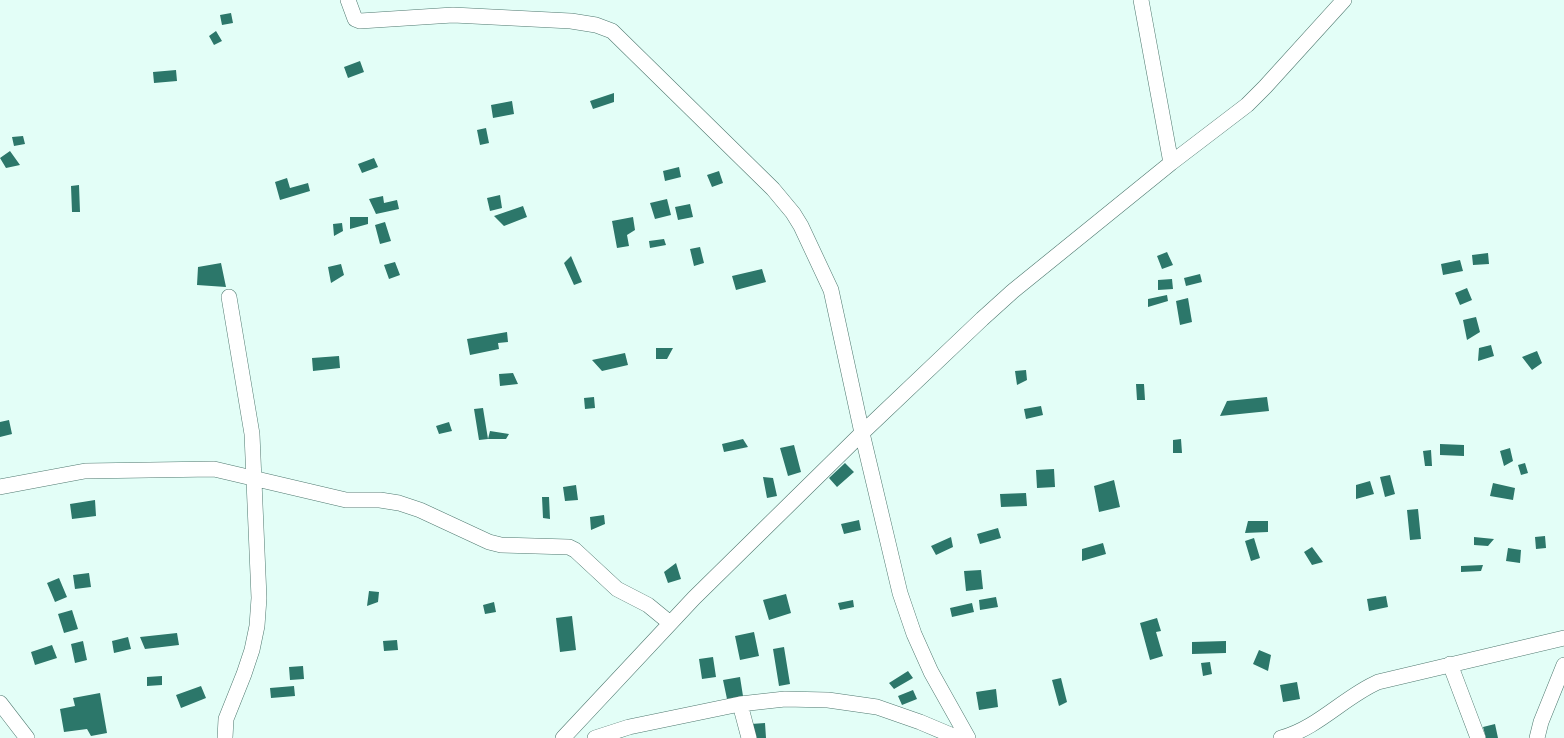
<!DOCTYPE html>
<style>
body{margin:0}
canvas{display:block;background:#e3fef7}
</style>
<canvas width="1564" height="738"></canvas>
<script>
const ctx = document.querySelector('canvas').getContext('2d');
ctx.lineJoin = 'round';
function fillPath(path, color) {
  ctx.fillStyle = color;
  ctx.fill(path, 'evenodd');
}
function trace(path, color, width, dash) {
  ctx.strokeStyle = color;
  ctx.lineWidth = width;
  ctx.lineCap = dash ? 'butt' : 'round';
  ctx.setLineDash(dash || []);
  ctx.stroke(path);
}
const building = new Path2D(`
 M 231,13 L 233,23 L 222,25 L 220,15 Z
 M 216,31 L 222,41 L 214,45 L 209,36 Z
 M 360,61 L 364,72 L 348,78 L 344,67 Z
 M 176,70 L 177,81 L 154,83 L 153,72 Z
 M 614,93 L 614,102 L 593,109 L 590,101 Z
 M 512,101 L 514,114 L 493,118 L 491,105 Z
 M 486,128 L 489,143 L 480,145 L 477,130 Z
 M 23,136 L 25,144 L 14,146 L 12,137 Z
 M 10,151 L 20,165 L 6,168 L 0,158 Z
 M 374,158 L 378,167 L 362,173 L 358,164 Z
 M 679,167 L 681,177 L 665,181 L 663,171 Z
 M 719,171 L 723,183 L 712,187 L 707,175 Z
 M 287,178 L 290,188 L 308,183 L 310,191 L 280,200 L 275,182 Z
 M 79,185 L 80,212 L 72,212 L 71,186 Z
 M 500,195 L 502,208 L 490,211 L 487,198 Z
 M 383,196 L 384,203 L 397,200 L 399,209 L 376,214 L 369,199 Z
 M 667,199 L 671,215 L 655,219 L 650,203 Z
 M 690,204 L 693,217 L 678,220 L 675,207 Z
 M 523,206 L 527,217 L 504,226 L 494,216 Z
 M 350,217 L 368,217 L 368,224 L 350,229 Z
 M 633,217 L 635,230 L 627,235 L 629,246 L 617,248 L 612,221 Z
 M 385,222 L 391,241 L 380,244 L 375,225 Z
 M 342,223 L 343,231 L 334,236 L 333,224 Z
 M 664,239 L 666,245 L 650,248 L 649,241 Z
 M 700,247 L 704,263 L 694,266 L 690,249 Z
 M 1167,252 L 1173,265 L 1162,269 L 1157,256 Z
 M 1488,253 L 1489,264 L 1473,265 L 1472,255 Z
 M 571,256 L 582,282 L 574,285 L 564,263 Z
 M 1460,260 L 1463,271 L 1443,275 L 1441,264 Z
 M 395,262 L 400,275 L 389,279 L 384,265 Z
 M 221,263 L 226,287 L 197,285 L 198,267 Z
 M 341,264 L 344,275 L 331,283 L 328,267 Z
 M 762,269 L 766,282 L 736,290 L 732,276 Z
 M 1200,274 L 1202,282 L 1186,286 L 1184,278 Z
 M 1172,279 L 1173,289 L 1158,290 L 1158,280 Z
 M 1467,288 L 1472,300 L 1460,305 L 1455,293 Z
 M 1167,295 L 1168,301 L 1148,307 L 1148,299 Z
 M 1188,298 L 1192,322 L 1180,325 L 1176,301 Z
 M 1476,317 L 1480,332 L 1467,340 L 1463,320 Z
 M 507,332 L 508,342 L 498,343 L 499,349 L 470,355 L 467,339 Z
 M 1491,345 L 1494,356 L 1478,361 L 1479,348 Z
 M 656,348 L 673,348 L 667,359 L 656,359 Z
 M 1537,351 L 1542,363 L 1532,370 L 1522,357 Z
 M 625,353 L 628,365 L 602,371 L 592,360 Z
 M 339,356 L 340,368 L 313,371 L 312,358 Z
 M 1026,370 L 1027,380 L 1017,385 L 1015,371 Z
 M 513,373 L 518,384 L 500,386 L 499,374 Z
 M 1136,384 L 1144,384 L 1145,400 L 1137,400 Z
 M 594,397 L 595,408 L 585,409 L 584,398 Z
 M 1267,397 L 1269,411 L 1220,416 L 1227,401 Z
 M 1041,406 L 1043,415 L 1026,419 L 1024,409 Z
 M 483,408 L 488,439 L 479,440 L 474,409 Z
 M 9,420 L 12,434 L 0,437 L 0,422 Z
 M 449,422 L 452,431 L 439,434 L 436,426 Z
 M 490,431 L 509,434 L 506,439 L 488,439 Z
 M 743,439 L 748,447 L 724,452 L 722,444 Z
 M 1181,439 L 1182,453 L 1173,453 L 1173,440 Z
 M 1440,444 L 1464,445 L 1464,456 L 1440,455 Z
 M 794,445 L 801,472 L 788,476 L 780,448 Z
 M 1510,448 L 1513,461 L 1504,466 L 1500,451 Z
 M 1431,450 L 1432,466 L 1425,466 L 1423,451 Z
 M 845,463 L 854,472 L 837,487 L 829,478 Z
 M 1525,463 L 1528,473 L 1521,475 L 1518,465 Z
 M 1054,469 L 1055,487 L 1037,488 L 1036,470 Z
 M 1390,475 L 1395,494 L 1385,497 L 1380,477 Z
 M 763,477 L 773,478 L 777,496 L 767,498 Z
 M 1114,480 L 1120,507 L 1099,512 L 1094,486 Z
 M 1370,481 L 1374,494 L 1356,499 L 1356,485 Z
 M 1493,483 L 1515,488 L 1513,500 L 1490,496 Z
 M 576,485 L 578,500 L 565,501 L 563,487 Z
 M 1026,493 L 1027,506 L 1001,507 L 1000,494 Z
 M 542,497 L 549,497 L 550,519 L 543,518 Z
 M 95,500 L 96,516 L 72,519 L 70,504 Z
 M 1418,509 L 1421,539 L 1410,540 L 1407,510 Z
 M 604,515 L 605,524 L 591,530 L 590,517 Z
 M 859,520 L 861,530 L 844,534 L 841,524 Z
 M 1248,521 L 1268,521 L 1268,532 L 1245,533 Z
 M 998,528 L 1001,538 L 980,544 L 977,534 Z
 M 1545,536 L 1546,548 L 1536,549 L 1535,537 Z
 M 951,537 L 953,547 L 936,555 L 931,546 Z
 M 1474,537 L 1494,539 L 1488,546 L 1474,545 Z
 M 1254,538 L 1260,558 L 1251,561 L 1245,541 Z
 M 1103,543 L 1106,554 L 1082,561 L 1082,549 Z
 M 1312,547 L 1323,562 L 1312,565 L 1304,552 Z
 M 1508,548 L 1521,550 L 1520,563 L 1506,561 Z
 M 676,563 L 681,579 L 668,583 L 664,572 Z
 M 1483,565 L 1481,571 L 1461,572 L 1461,566 Z
 M 981,570 L 983,589 L 966,591 L 964,571 Z
 M 89,573 L 91,587 L 75,589 L 73,575 Z
 M 59,578 L 67,597 L 55,602 L 47,583 Z
 M 369,591 L 379,592 L 378,602 L 367,606 Z
 M 786,594 L 791,613 L 769,620 L 763,600 Z
 M 1386,596 L 1388,607 L 1369,611 L 1367,599 Z
 M 996,597 L 998,607 L 980,610 L 979,600 Z
 M 853,600 L 854,607 L 840,610 L 838,603 Z
 M 494,602 L 496,612 L 485,614 L 483,605 Z
 M 972,603 L 974,612 L 952,617 L 950,608 Z
 M 72,610 L 78,629 L 64,633 L 58,614 Z
 M 572,616 L 576,650 L 560,652 L 556,618 Z
 M 1157,618 L 1161,631 L 1156,632 L 1163,656 L 1150,660 L 1140,623 Z
 M 754,632 L 759,656 L 740,660 L 735,636 Z
 M 177,633 L 179,645 L 145,649 L 140,637 Z
 M 128,637 L 131,649 L 114,653 L 112,641 Z
 M 397,640 L 398,650 L 384,651 L 383,641 Z
 M 83,641 L 87,660 L 75,663 L 71,644 Z
 M 1226,641 L 1226,653 L 1192,654 L 1192,642 Z
 M 52,645 L 57,658 L 35,665 L 31,652 Z
 M 784,647 L 790,684 L 779,686 L 773,649 Z
 M 1259,650 L 1271,655 L 1268,671 L 1253,664 Z
 M 713,657 L 716,677 L 702,679 L 699,659 Z
 M 1210,662 L 1212,674 L 1203,676 L 1201,663 Z
 M 303,666 L 304,679 L 290,680 L 289,667 Z
 M 908,671 L 913,678 L 894,689 L 889,683 Z
 M 162,676 L 162,685 L 147,686 L 147,677 Z
 M 740,677 L 743,696 L 727,699 L 723,680 Z
 M 1061,678 L 1067,702 L 1059,706 L 1052,680 Z
 M 1297,682 L 1300,699 L 1283,702 L 1280,685 Z
 M 201,686 L 206,698 L 181,708 L 176,695 Z
 M 294,686 L 295,696 L 271,698 L 270,688 Z
 M 996,689 L 998,707 L 979,710 L 976,692 Z
 M 913,690 L 917,699 L 902,705 L 898,696 Z
 M 100,693 L 107,733 L 91,736 L 87,729 L 64,732 L 60,709 L 75,706 L 73,698 Z
 M 765,723 L 766,738 L 753,738 L 751,724 Z
 M 1495,724 L 1498,738 L 1486,738 L 1483,727 Z`);
const minor = new Path2D(`
 M 348,0 L 355,19 L 360,21 L 453,15 L 571,21 L 596,25 L 612,31 L 773,189 L 793,213 L 801,226 L 831,290 L 862,433 L 900,593 L 914,634 L 931,672 L 968,738
 M 1141,0 L 1171,163
 M 0,487 L 85,471 L 214,469 L 346,500 L 380,500 L 399,503 L 420,510 L 489,542 L 501,545 L 569,547 L 575,550 L 617,589 L 648,605 L 670,623
 M 1450,664 L 1478,738
 M 0,703 L 27,738
 M 740,704 L 749,738
 M 225,738 L 226,719 L 244,674 L 252,650 L 257,626 L 259,598 L 252,434 L 229,297
 M 563,738 L 694,598 L 862,433 L 982,319 L 1013,291 L 1171,163 L 1247,105 L 1265,87 L 1344,0
 M 595,738 L 629,727 L 740,704 L 785,699 L 828,700 L 877,707 L 920,722 L 958,738
 M 1281,738 C 1318,728 1344,697 1378,682 L 1564,638
 M 1537,738 L 1541,722 L 1564,665`);
fillPath(building, '#2c776a');
trace(minor, '#507970', 16);
trace(minor, '#fff', 15);
</script>
